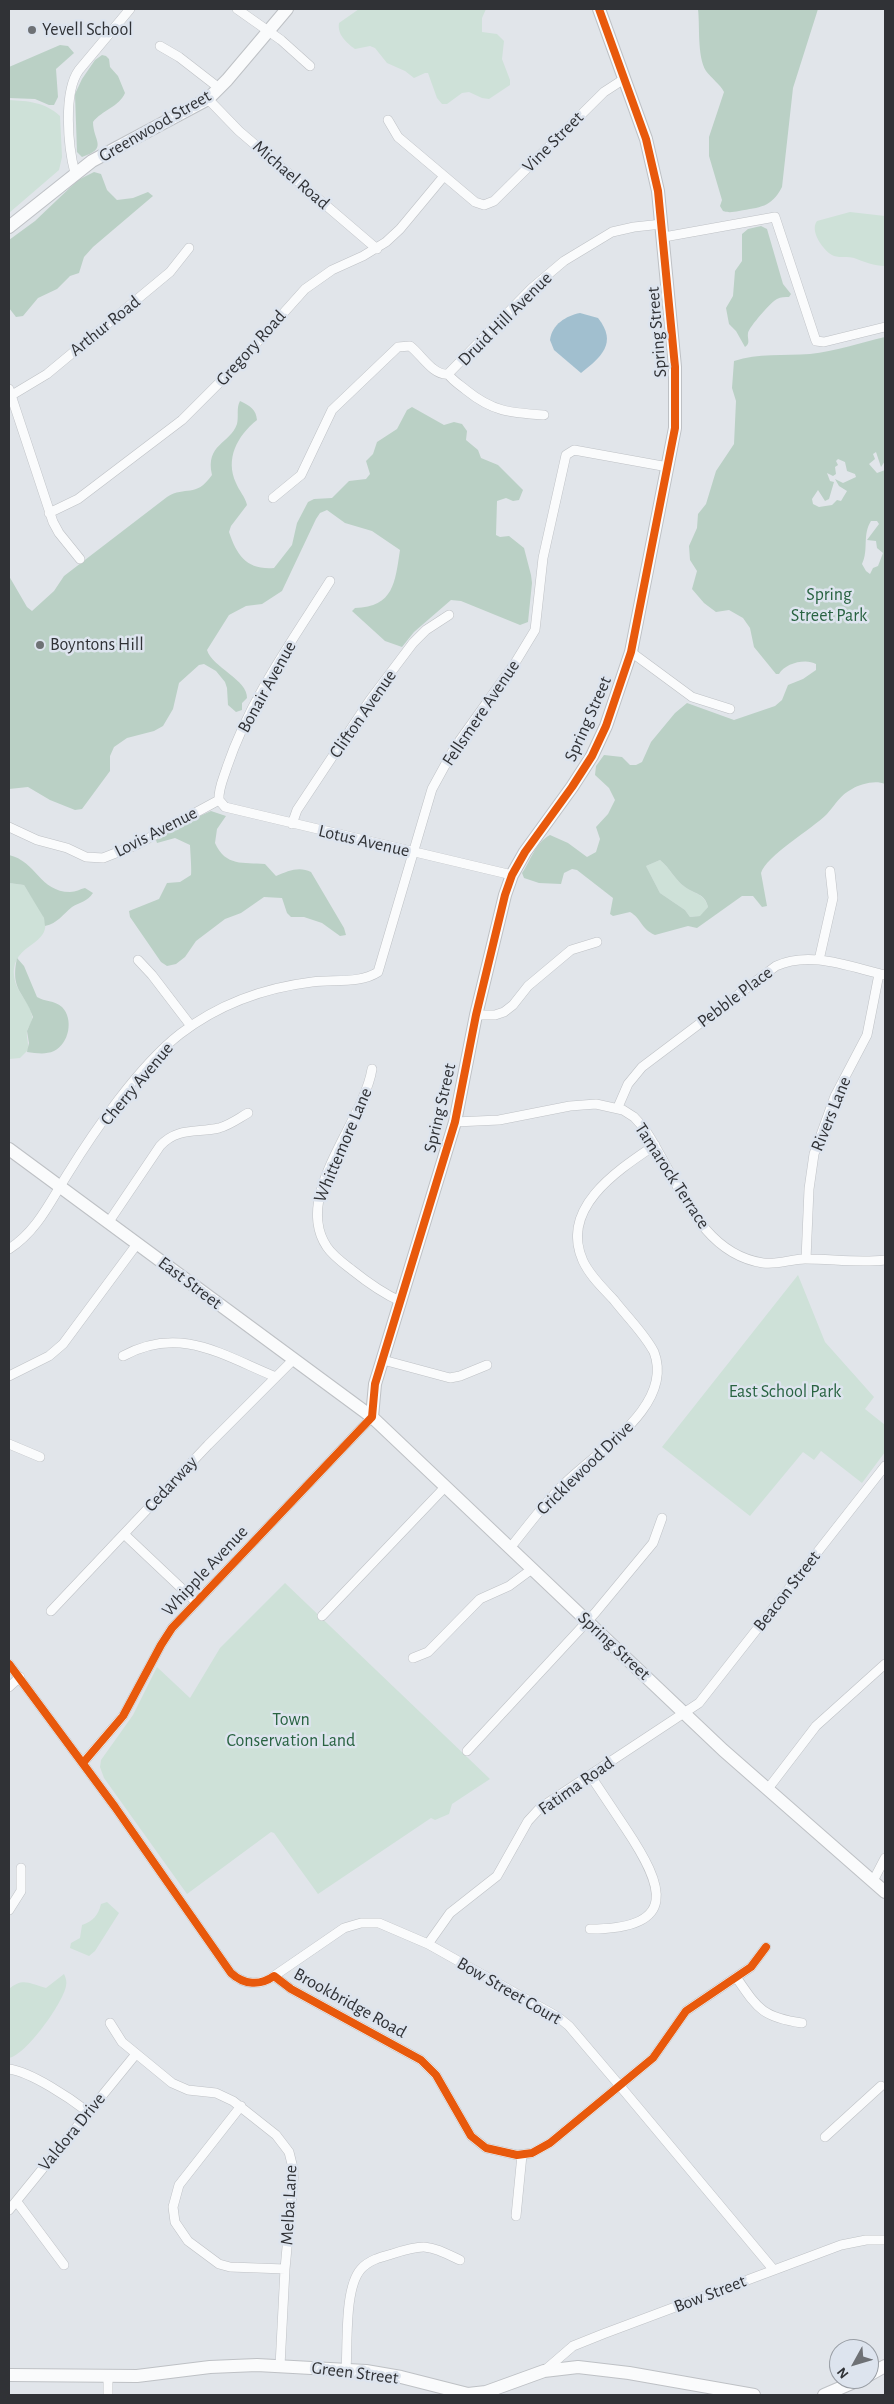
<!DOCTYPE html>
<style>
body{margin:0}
#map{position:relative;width:894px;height:2404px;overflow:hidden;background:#e1e5ea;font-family:"Alegreya Sans",sans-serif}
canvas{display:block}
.frame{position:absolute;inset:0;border:10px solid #303236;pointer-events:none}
.north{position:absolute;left:829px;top:2339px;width:50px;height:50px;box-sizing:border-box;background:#dde4ee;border:1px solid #989da4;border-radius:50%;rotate:231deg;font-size:14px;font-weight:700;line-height:20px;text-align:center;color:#303236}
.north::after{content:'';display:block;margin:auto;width:18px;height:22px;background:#6e7175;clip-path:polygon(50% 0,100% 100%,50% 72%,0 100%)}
</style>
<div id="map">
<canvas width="894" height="2404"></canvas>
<div class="frame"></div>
<div class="north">N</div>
</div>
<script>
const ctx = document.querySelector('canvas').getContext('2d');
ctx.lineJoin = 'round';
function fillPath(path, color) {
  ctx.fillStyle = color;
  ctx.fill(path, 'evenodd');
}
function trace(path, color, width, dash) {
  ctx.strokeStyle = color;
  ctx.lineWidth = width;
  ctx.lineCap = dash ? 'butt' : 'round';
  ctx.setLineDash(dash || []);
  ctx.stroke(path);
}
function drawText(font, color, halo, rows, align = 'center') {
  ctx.font = font + ' "Alegreya Sans",sans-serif';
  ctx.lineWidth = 5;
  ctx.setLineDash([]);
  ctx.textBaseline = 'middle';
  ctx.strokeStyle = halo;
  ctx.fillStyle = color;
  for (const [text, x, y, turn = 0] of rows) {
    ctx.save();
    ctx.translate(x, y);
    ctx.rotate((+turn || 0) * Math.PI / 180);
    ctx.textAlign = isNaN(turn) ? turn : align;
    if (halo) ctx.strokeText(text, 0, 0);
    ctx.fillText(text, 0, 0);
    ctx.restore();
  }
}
const green = new Path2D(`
 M 359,9 L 486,9 L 482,18 L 482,32 L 497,34 L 504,41 L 502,59 L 510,80 L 510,85 L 489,99 L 482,98 L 469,92 L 462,93 L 447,104 L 442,104 L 437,98 L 428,73 L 425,73 L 414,78 L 405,71 L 387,63 L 375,48 L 370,46 L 355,49 C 347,43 337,35 339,23 Z
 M 9,100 C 28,101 45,102 60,116 L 62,157 L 59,170 L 9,213 Z
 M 850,212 L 885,216 L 885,266 C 874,266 865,262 854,258 C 848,256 841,258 834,256 C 824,252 809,231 817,221 Z
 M 660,860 C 670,868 675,880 685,887 C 694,894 704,893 708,907 L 701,916 L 690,917 L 685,910 L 660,893 L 646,866 Z
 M 9,883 L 24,885 C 30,896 40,906 44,918 C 53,946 12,942 14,975 C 15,992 31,1003 32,1016 C 33,1022 28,1026 27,1031 C 26,1036 29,1044 28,1050 L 20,1058 L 9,1059 Z
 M 798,1275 L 825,1342 L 874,1397 L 865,1409 L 885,1425 L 885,1452 L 862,1483 L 821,1451 L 814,1460 L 803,1452 L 750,1516 L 662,1447 Z
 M 285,1583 L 490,1779 L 452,1804 L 449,1814 L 435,1820 L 431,1818 L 318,1894 L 274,1833 L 271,1832 L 187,1894 L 104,1778 L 100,1767 L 101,1760 L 133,1715 L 157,1667 L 190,1698 L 220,1648 Z
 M 107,1902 L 119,1913 L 95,1951 L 89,1956 L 70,1948 L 71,1943 L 80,1938 L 82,1925 C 93,1921 98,1916 101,1904 Z
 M 64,1974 C 66,1978 67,1982 66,1986 C 63,2003 26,2055 9,2058 L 9,1989 C 23,1977 30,1984 46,1988 Z`);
const forest = new Path2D(`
 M 698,9 L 818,9 L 793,88 L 782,187 C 771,208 760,207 739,211 C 733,212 729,213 723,211 L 720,206 L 722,200 L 709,156 L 709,137 L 724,92 C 720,84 711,78 706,71 C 697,56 700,26 698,9 Z
 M 60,45 L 68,46 L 74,53 L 56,69 L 58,97 L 54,105 L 49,105 L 35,99 L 9,98 L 9,67 Z
 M 102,55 L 106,56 L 109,59 L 110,67 L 118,76 L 125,93 C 119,107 102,110 93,122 C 93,141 109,148 82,157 L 77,152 L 75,94 L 82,79 L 95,60 Z
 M 94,172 L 101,174 L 107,190 L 117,200 L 133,198 L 148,192 L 153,196 L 93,247 L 84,257 L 79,273 L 70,276 L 57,289 L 38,298 L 23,316 L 16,317 L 9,308 L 9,240 L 35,221 L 78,180 Z
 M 761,226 L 767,229 L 783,284 L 791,294 L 789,297 C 785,297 781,297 777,299 C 772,301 749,327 748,333 C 747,339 751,343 745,347 L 736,331 L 729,324 L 726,308 L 733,296 L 735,271 L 742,261 L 742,234 L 748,229 Z
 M 885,337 L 885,461 L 881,467 L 876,452 L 873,454 L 875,459 L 869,464 L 877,473 L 885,470 L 885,784 C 875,780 861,784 852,789 C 840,795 836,804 827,814 C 812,829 766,856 761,873 L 767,906 L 762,907 L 753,896 L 742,896 L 697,928 L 688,926 L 655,935 C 640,928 642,919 630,912 L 613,916 L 610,914 L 613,898 L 577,870 L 572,869 L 564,873 L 561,884 L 539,883 L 524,878 L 522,873 C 531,860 535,843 550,835 L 568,843 L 587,857 L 596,852 L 600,839 L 596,827 L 608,814 L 615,800 L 609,788 L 595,775 L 596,766 L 604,755 L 622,757 L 630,765 L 636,765 L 642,762 L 651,742 L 675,713 L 687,703 L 734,720 L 775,706 L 782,700 L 788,685 L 803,679 L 816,670 L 816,664 C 806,658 785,663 779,674 L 776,674 L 754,647 L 750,628 L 743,618 L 729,610 L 716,612 L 704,603 L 692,589 L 697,571 L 690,560 L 689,546 L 697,528 L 698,514 L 706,504 L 716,471 L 734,444 L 736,401 L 732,388 L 734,361 C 758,353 784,356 810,354 C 835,351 860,343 885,337 ZM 838,459 L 845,462 L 847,471 L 855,474 L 856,477 L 843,483 L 835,479 L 839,486 L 847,491 L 841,501 L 837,500 L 832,505 L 819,507 L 813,504 L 812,499 L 818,490 L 825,501 L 829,499 L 834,482 L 830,481 L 827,473 L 833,476 L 836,474 L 835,467 L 838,465 L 836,461 ZM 871,521 L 877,521 L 879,524 L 867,540 L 876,541 L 877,548 L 883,553 L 878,566 L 873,568 L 870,574 L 866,571 L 862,564 C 869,550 862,535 871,521 ZM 660,860 C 670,868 675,880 685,887 C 694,894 705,893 708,907 L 700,916 L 690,917 L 685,910 L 660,893 L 646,866 Z
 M 240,401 C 250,406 256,409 257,420 C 237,436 225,459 236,483 C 239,491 245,496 247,505 L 231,526 L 229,532 C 237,556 247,570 274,568 L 292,545 L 297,523 L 308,502 L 314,499 L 332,498 L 349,481 L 366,479 L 370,474 L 366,461 L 373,454 L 377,442 L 397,429 L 407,410 L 412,407 L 444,425 L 454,422 L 462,424 L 467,431 L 466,440 L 478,450 L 481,458 L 498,465 L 523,490 L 519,500 L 513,501 L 506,498 L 497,501 L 496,535 L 500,537 L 509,536 L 524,548 L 531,575 L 532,583 L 528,622 L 520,625 L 461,601 L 451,600 L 414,632 L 402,647 L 385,641 L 352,611 L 355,608 C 394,607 395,582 400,550 L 372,531 L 345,523 L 327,510 L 320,513 L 316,519 L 282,591 L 262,604 L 246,606 L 229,615 L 207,650 C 212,667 248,680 247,698 L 242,703 L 242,710 L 236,712 L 228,705 L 227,688 L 225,682 L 216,671 L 204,664 L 199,665 L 179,683 L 173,709 L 163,726 L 154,731 L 127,738 L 114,747 L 110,756 L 110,771 L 82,809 L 75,810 L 50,800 L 28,787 L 9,789 L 9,576 L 27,607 L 32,611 L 54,591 L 64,576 L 167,497 C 186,485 195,499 212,475 C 205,444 230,444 237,424 C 239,416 236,408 240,401 Z
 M 211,811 L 226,816 L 217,829 L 215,843 C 226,867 243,862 265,864 L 276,876 C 288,871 299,866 311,872 L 344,928 L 346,935 L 340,936 L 322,923 L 304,917 L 291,917 L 287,913 L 282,898 L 264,897 L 241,913 L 225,919 L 196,941 L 185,957 L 176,964 L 167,966 L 161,962 L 130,917 L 129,911 L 159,899 L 167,883 L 180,882 L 191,875 C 192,872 190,847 190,845 L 175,838 L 157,843 L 156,840 L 184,823 Z
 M 9,855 C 36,861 40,892 70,892 C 76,892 80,889 85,888 L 93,893 C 87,902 80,902 72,907 C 62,915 58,923 45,926 L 44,918 L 24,885 L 9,883 Z
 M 17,958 L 24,966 L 37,997 C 45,1002 54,1000 62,1007 C 74,1019 69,1044 54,1051 C 45,1055 36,1053 27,1052 L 29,1043 L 27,1031 L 33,1017 C 24,991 10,991 17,958 Z`);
const water = new Path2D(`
 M 580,313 L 598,318 C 618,343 601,357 581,373 L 554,350 L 550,340 C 552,324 566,316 580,313 Z`);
const street = new Path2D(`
 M 237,9 L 281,40 L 310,66
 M 160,46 L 179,57 L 219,88
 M 208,99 L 239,131 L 377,249
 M 388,120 L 398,137 L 475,202 L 484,205 L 494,201 L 604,92 L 624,79
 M 75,173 C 68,147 63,92 79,70 L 130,9
 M 664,237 L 775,217 L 816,341 L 824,342 L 885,327
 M 448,374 C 453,381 460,385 466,390 C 493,412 511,413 544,415
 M 9,389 L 53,522 L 59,533 L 80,559
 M 12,395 L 47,374 L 170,272 L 189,248
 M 273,498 L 301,475 L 332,410 L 398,347 L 410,346 C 421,354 433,376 448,374 L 532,288 L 564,261 L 612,232 L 634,227 L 662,224
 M 49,513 L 78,499 L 182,420 L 236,366 L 305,289 L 332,270 L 363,256 L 386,242 L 400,229 L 444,176
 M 631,652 L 692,697 L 730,709
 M 219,800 L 225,807 L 512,875
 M 219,800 C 218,789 224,777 227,767 C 250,699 292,641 330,581
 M 292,824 L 297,810 L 370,700 L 413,643 L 426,630 L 449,615
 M 9,827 L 37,840 L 67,848 L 86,857 L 103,858 L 136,845 L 219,800
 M 138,960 L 152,975 L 191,1026
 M 819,960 L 833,898 L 830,871
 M 476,1015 L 495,1015 L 504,1012 L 513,1005 L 528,986 L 571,950 L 597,942
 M 372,1069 C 363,1123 292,1196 327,1247 C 333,1256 343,1263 352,1270 C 367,1282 382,1293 400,1301
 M 618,1107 L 628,1084 L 642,1067 L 776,966 C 810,950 850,967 885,975
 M 455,1122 L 499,1120 L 570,1106 L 596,1104 L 623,1110 L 634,1117 L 644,1128 C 677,1176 697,1253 763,1263 C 778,1265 791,1259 805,1259 C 832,1259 858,1263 885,1260
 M 108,1223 L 160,1146 C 177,1127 197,1133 219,1128 C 230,1125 239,1118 248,1113
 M 9,1249 C 37,1231 50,1202 67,1175 C 94,1131 139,1066 180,1034 C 219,1004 263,988 312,982 C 333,979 360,984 378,972 L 432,789 L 455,747 L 515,663 L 535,630 L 543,558 L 566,455 L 574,450 L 668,467
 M 806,1259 L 809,1189 L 814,1154 L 835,1096 L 867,1035 L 879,974
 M 123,1356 C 180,1325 222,1355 276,1377
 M 383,1360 L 450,1378 L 460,1376 L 487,1365
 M 9,1376 L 49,1356 L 63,1344 L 137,1244
 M 9,1444 L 40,1457
 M 124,1534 L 196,1602
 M 510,1548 C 527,1527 543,1505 562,1486 C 594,1453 675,1407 654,1352 C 644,1333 627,1317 614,1300 C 603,1288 590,1276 583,1261 C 559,1208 618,1170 655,1145
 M 51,1611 L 208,1445 L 294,1359
 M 322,1616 L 446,1486
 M 413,1658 L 428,1652 L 480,1599 L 509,1586 L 532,1569
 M 9,1664 L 115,1807 L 231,1973 C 244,1985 260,1986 274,1976 L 291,1989 L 421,2060 L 436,2075 L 471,2136 L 486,2148 L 517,2155 L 532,2153 L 550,2143 L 653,2058 L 686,2011 L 751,1967 L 766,1947
 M 9,1687 L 20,1677
 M 467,1751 L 595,1613 L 653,1543 L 662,1518
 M 83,1763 L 123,1716 L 161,1645 L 172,1628 L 372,1417
 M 767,1790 L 816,1726 L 885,1664
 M 873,1881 L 885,1858
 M 9,1910 L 21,1891 L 21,1868
 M 590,1929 C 680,1929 664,1886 626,1829 C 614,1811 602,1793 590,1775
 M 428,1944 L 450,1913 L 497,1876 L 528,1821 L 540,1808 L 699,1703 L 885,1466
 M 274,1976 L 344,1928 L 361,1923 L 379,1923 L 428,1944 L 558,2017 L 569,2026 L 620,2086 L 773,2269
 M 736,1977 C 758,2009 762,2017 802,2023
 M 110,2023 L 122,2042 L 172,2083 L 188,2090 L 216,2093 L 233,2101 L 276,2135 L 289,2152 L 294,2172 L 285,2269 L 280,2366
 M 9,2069 C 31,2072 70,2098 88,2112
 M 241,2106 L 179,2185 L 173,2207 L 175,2222 L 188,2241 L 219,2264 L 230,2267 L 285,2269
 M 825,2137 L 881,2086
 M 17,2202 L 64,2265
 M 9,2210 L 136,2054
 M 516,2216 L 522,2155
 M 346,2370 C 348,2344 344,2288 361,2269 C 369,2260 381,2257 392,2254 C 426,2243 428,2245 460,2260
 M 544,2371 L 573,2346 L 603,2334 L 841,2245 L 866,2240 L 885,2240
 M 108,2377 L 108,2395`);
const secondary = new Path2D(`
 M 9,227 L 92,161 L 208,99 L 227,80 L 287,9
 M 9,1149 L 372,1417 L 723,1750 L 885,1892
 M 372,1417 L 375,1384 L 455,1122 L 476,1015 L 505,895 L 512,875 L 525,852 L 572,787 L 592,756 L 606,726 L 631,652 L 675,428 L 675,367 L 658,191 L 646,139 L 599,9
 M 9,2375 L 137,2376 L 210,2367 L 257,2365 L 366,2371 L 401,2377 L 468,2394 L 486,2392 L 544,2371 L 578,2367 L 629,2373 L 754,2395
 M 869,2375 L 885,2366
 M 824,2395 L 861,2379`);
const cycleway = new Path2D(`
 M 9,1664 L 115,1807 L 231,1973 C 244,1985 260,1986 274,1976 L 291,1989 L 421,2060 L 436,2075 L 471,2136 L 486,2148 L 517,2155 L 532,2153 L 550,2143 L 653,2058 L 686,2011 L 751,1967 L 766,1947
 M 83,1763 L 123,1716 L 161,1645 L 172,1628 L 372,1417 L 375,1384 L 455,1122 L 476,1015 L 505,895 L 512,875 L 525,852 L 572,787 L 592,756 L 606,726 L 631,652 L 675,428 L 675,367 L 658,191 L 646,139 L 599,9`);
const markers = [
 [32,30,5,"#6e7175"],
 [40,645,5,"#6e7175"]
];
const poiNames = [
 ["Yevell School",42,30],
 ["Boyntons Hill",50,645]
];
const streetNames = [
 ["Greenwood Street",155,126,-30],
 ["Vine Street",553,142,-45],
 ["Michael Road",291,175,41],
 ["Druid Hill Avenue",505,319,-45],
 ["Arthur Road",105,326,-39],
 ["Spring Street",657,332,-95],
 ["Gregory Road",251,348,-48],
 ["Bonair Avenue",267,687,-61],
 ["Fellsmere Avenue",481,713,-56],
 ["Clifton Avenue",363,714,-55],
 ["Spring Street",588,719,-66],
 ["Lovis Avenue",156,832,-27],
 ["Lotus Avenue",364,841,13],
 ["Pebble Place",735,997,-37],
 ["Cherry Avenue",137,1084,-50],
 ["Spring Street",440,1108,-77],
 ["Rivers Lane",831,1114,-68],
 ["Whittemore Lane",343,1145,-67],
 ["Tamarock Terrace",672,1176,57],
 ["East Street",190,1283,37],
 ["Cricklewood Drive",585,1468,-44],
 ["Cedarway",171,1484,-47],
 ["Whipple Avenue",205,1571,-47],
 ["Beacon Street",787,1591,-52],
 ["Spring Street",614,1646,43],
 ["Fatima Road",576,1786,-35],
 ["Bow Street Court",509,1991,30],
 ["Brookbridge Road",350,2003,29],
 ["Valdora Drive",72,2132,-51],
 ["Melba Lane",289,2205,-87],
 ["Bow Street",710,2294,-21],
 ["Green Street",355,2373,7]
];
const parkNames = [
 ["Spring",829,595],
 ["Street Park",829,616],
 ["East School Park",785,1392],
 ["Town",291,1720],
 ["Conservation Land",291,1741]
];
fillPath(green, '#cee1d8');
fillPath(forest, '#bad0c5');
fillPath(water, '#a1bfcf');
trace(street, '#bec1c5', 10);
trace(secondary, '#bec1c5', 14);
trace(street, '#fafbfc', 9);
trace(secondary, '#fafbfc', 12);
trace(cycleway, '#e8590c', 8);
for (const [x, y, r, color] of markers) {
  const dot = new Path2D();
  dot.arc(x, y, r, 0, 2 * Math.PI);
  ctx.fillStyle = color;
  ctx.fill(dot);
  trace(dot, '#dde4ee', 2);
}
drawText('18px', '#303236', '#dde4ee', poiNames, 'left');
drawText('18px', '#303236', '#dde4ee', streetNames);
drawText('18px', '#296342', '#dde4ee', parkNames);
</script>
